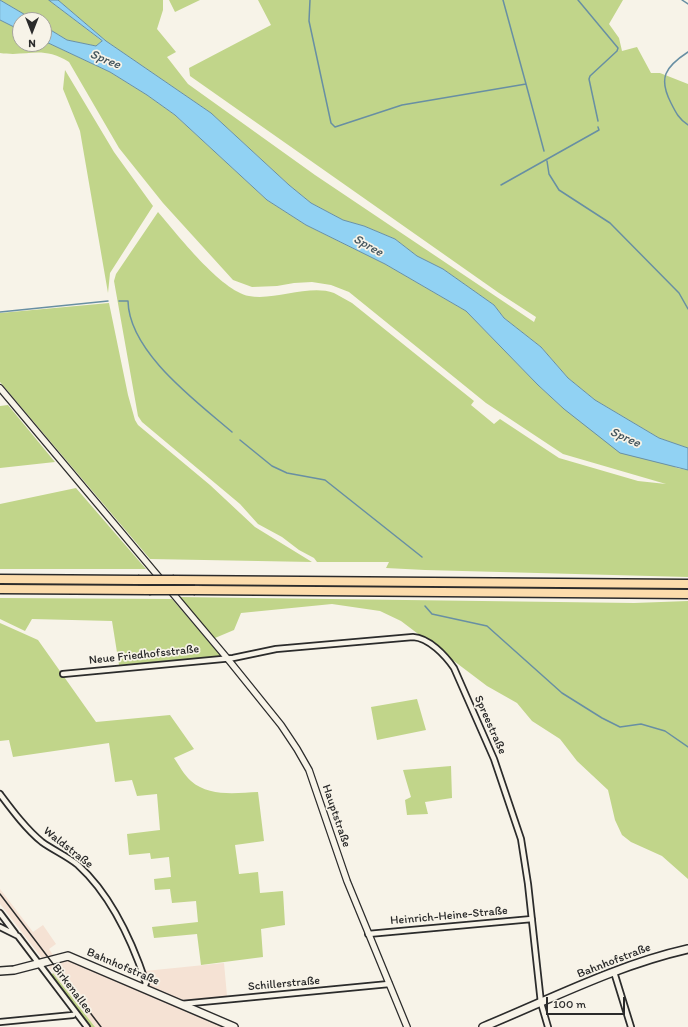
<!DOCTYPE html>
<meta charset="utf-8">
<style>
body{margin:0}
#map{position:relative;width:688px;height:1027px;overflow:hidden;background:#f7f3e8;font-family:Itim,sans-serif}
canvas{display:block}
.north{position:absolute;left:12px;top:12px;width:40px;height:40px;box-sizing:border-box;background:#f7f3e8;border:1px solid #a5a39c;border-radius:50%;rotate:180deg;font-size:11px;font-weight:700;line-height:16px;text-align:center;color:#2b2b2b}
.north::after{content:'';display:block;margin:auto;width:14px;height:18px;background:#2b2b2b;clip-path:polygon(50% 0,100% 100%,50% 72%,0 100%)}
.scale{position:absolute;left:546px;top:997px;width:79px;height:18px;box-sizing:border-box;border:2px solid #2b2b2b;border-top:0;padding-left:5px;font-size:12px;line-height:14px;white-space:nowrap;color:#2b2b2b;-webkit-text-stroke:3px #f7f3e8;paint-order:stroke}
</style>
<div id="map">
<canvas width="688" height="1027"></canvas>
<div class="north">N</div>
<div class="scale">100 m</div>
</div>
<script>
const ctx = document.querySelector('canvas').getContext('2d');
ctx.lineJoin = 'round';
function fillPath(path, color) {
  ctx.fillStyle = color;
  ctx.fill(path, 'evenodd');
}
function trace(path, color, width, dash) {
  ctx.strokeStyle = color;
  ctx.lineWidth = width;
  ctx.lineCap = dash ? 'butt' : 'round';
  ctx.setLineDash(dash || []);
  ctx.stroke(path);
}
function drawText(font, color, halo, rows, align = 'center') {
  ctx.font = font + ' Itim,sans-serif';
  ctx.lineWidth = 3.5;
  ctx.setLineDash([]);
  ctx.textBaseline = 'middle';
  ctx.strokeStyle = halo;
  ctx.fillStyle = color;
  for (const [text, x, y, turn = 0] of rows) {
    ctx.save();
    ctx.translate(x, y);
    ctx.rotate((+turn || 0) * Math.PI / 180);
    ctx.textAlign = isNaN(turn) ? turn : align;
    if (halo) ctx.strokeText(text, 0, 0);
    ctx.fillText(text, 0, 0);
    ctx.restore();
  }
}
const built = new Path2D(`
 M 0,889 L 33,932 L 43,925 L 56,944 L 49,949 L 57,961 L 68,960 L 224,1027 L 95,1027 L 0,904 Z
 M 224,963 L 227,996 L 183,1000 L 149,987 L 145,971 Z`);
const green = new Path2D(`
 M 0,0 L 49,0 L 102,41 L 96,46 L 67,40 L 44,26 L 44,20 L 34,20 Z
 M 58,0 L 163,0 L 163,10 L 157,29 L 176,52 L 167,57 L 188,84 L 315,175 L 534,322 L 536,317 L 499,293 L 190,76 L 189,68 L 271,25 L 258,0 L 623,0 L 609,24 L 619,38 L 622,51 L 637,47 L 651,73 L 660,73 L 688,84 L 688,448 L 659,438 L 595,400 L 568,378 L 541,347 L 504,318 L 494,305 L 443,269 L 417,256 L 395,239 L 364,226 L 343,220 L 311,203 L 289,185 L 211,113 L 106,41 Z
 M 169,0 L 200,0 L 175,12 Z
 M 0,20 L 20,30 L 20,44 L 44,44 L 44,41 L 110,72 L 147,95 L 175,115 L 267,200 L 306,225 L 385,264 L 466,311 L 538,385 L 564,409 L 677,468 L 688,470 L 688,577 L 425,570 L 386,568 L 389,562 L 317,562 L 314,558 L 299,550 L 282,537 L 258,524 L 240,504 L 142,422 L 138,416 L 114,281 L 116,274 L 158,212 C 177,234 221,291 249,296 C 275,301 309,284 334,293 C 340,296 346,300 352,303 L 474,401 L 471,405 L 494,424 L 500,419 L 559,458 L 638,481 L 666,484 L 563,454 L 486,403 L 349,292 L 331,285 L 312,282 L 294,283 L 277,286 L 252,287 L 233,280 L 163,203 L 119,148 L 69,62 C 41,45 29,57 0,53 Z
 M 65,70 L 114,152 L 153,206 L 110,273 L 108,293 L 80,131 L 63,89 Z
 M 109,303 L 128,395 L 135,420 L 138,425 L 210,485 L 255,527 L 312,562 L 150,559 L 0,382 L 0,313 Z
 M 8,405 L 55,462 L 0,468 L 0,406 Z
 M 76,488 L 146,569 L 0,569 L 0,504 Z
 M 178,597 L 634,603 L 688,601 L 688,879 L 662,856 L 631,842 L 622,835 L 615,820 L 608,790 L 577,761 L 560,739 L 532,721 L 517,703 L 487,686 L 401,621 L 380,611 L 332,604 L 241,613 L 234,630 L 215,638 Z
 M 0,598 L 172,599 L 221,656 L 119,665 L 112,621 L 32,619 L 25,631 L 0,619 Z
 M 0,623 L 38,640 L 96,722 L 170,715 L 194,749 L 174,758 C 179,765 184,775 191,781 C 209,797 236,793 258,792 L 264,841 L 235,845 L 239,874 L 258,872 L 260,893 L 283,891 L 285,925 L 261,929 L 263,957 L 201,965 L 197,934 L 154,938 L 152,927 L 198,922 L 196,901 L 172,903 L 170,889 L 155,890 L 154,879 L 171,877 L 169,857 L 151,859 L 150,853 L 129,855 L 127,834 L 160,830 L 157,794 L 137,796 L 132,780 L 115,782 L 109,743 L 13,757 L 9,740 L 0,741 Z
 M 417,699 L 426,730 L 377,740 L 371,707 Z
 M 451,766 L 452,798 L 425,802 L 428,814 L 407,815 L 405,800 L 411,797 L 403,770 Z
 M 53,973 L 95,1027 L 89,1027 L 51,975 Z`);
const water = new Path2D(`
 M 0,0 L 34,20 L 20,20 L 20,30 L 0,20 Z
 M 49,0 L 58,0 L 106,41 L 211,113 L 289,185 L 311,203 L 343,220 L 364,226 L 395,239 L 417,256 L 443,269 L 494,305 L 504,318 L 541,347 L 568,378 L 595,400 L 659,438 L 688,448 L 688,470 L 620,453 L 564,409 L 538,385 L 466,311 L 385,264 L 306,225 L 267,200 L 175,115 L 147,95 L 110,72 L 44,41 L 44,26 L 67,40 L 96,46 L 102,41 Z`);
const stream = new Path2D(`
 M 310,0 L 309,21 L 331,123 L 335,127 L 402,105 L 526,84 L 544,151
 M 503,0 L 526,84
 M 578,0 L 618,48 L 617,51 L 590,76 L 589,79 L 598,121
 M 682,0 L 688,4
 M 688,52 C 665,67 658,78 671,103 C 676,113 679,119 688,125
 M 547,161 L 549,174 L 559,190 L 610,223 L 679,293 L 688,309
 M 501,185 L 599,130 L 598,127
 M 119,301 L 128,301 C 129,352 196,401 232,432
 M 0,312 L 108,301
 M 240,440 L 272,466 L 287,473 L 325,480 L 422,557
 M 425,606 L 432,614 L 487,626 L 562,693 L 602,718 L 620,727 L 641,724 L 665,731 L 688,747`);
const minor = new Path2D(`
 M 63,674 L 233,658 L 276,649 L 413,637 C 429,638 445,655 454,668 L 494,759 L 521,839 L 528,884 L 541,1003 L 548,1027
 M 0,794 C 12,810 26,829 42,842 C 53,850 67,856 78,865 C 111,895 132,941 146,983 L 144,988
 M 0,913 L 15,933
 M 0,927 L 18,936 L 87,1027
 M 368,934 L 532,919
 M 614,972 L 631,1027
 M 181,1004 L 389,984
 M 0,1022 L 73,1015`);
const tertiary = new Path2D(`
 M 0,388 L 227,658 L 281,725 L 297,749 L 309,770 L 347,881 L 407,1027`);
const secondary = new Path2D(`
 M 0,971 L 14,970 L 68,956 L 234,1027
 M 483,1027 C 551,999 617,965 688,949`);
const motorway = new Path2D(`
 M 0,579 L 138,580
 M 174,580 L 688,584
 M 0,589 L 149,590
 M 195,590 L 688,594`);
const rail = new Path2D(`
 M 0,894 L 101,1027`);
const motorwayBridge = new Path2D(`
 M 138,580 L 174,580
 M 149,590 L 195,590`);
const streetNames = [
 ["Neue Friedhofsstraße",144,655,-6],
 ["Spreestraße",490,725,66],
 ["Hauptstraße",336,816,71],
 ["Waldstraße",68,848,38],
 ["Heinrich-Heine-Straße",449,916,-5],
 ["Bahnhofstraße",614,961,-21],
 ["Bahnhofstraße",123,967,23],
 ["Schillerstraße",284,984,-5],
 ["Birkenallee",72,989,53]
];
const waterNames = [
 ["Spree",105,60,22],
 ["Spree",368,246,29],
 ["Spree",625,438,24]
];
fillPath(built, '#f5e2d4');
fillPath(green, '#c1d58a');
fillPath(water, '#91d2f3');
trace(water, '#688fa3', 1);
trace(stream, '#688fa3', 1.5);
trace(minor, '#2b2b2b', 8);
trace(tertiary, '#2b2b2b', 8);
trace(secondary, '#2b2b2b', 10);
trace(motorway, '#2b2b2b', 11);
trace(minor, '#f7f3e8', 4.5);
trace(tertiary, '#f7f3e8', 5.5);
trace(secondary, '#f7f3e8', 7);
trace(motorway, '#fcdcac', 8);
trace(rail, '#2b2b2b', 1.5);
trace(motorwayBridge, '#2b2b2b', 11, []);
trace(motorwayBridge, '#fcdcac', 8);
drawText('12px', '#2b2b2b', '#f7f3e8', streetNames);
drawText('italic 13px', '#44555d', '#f7f3e8', waterNames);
</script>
